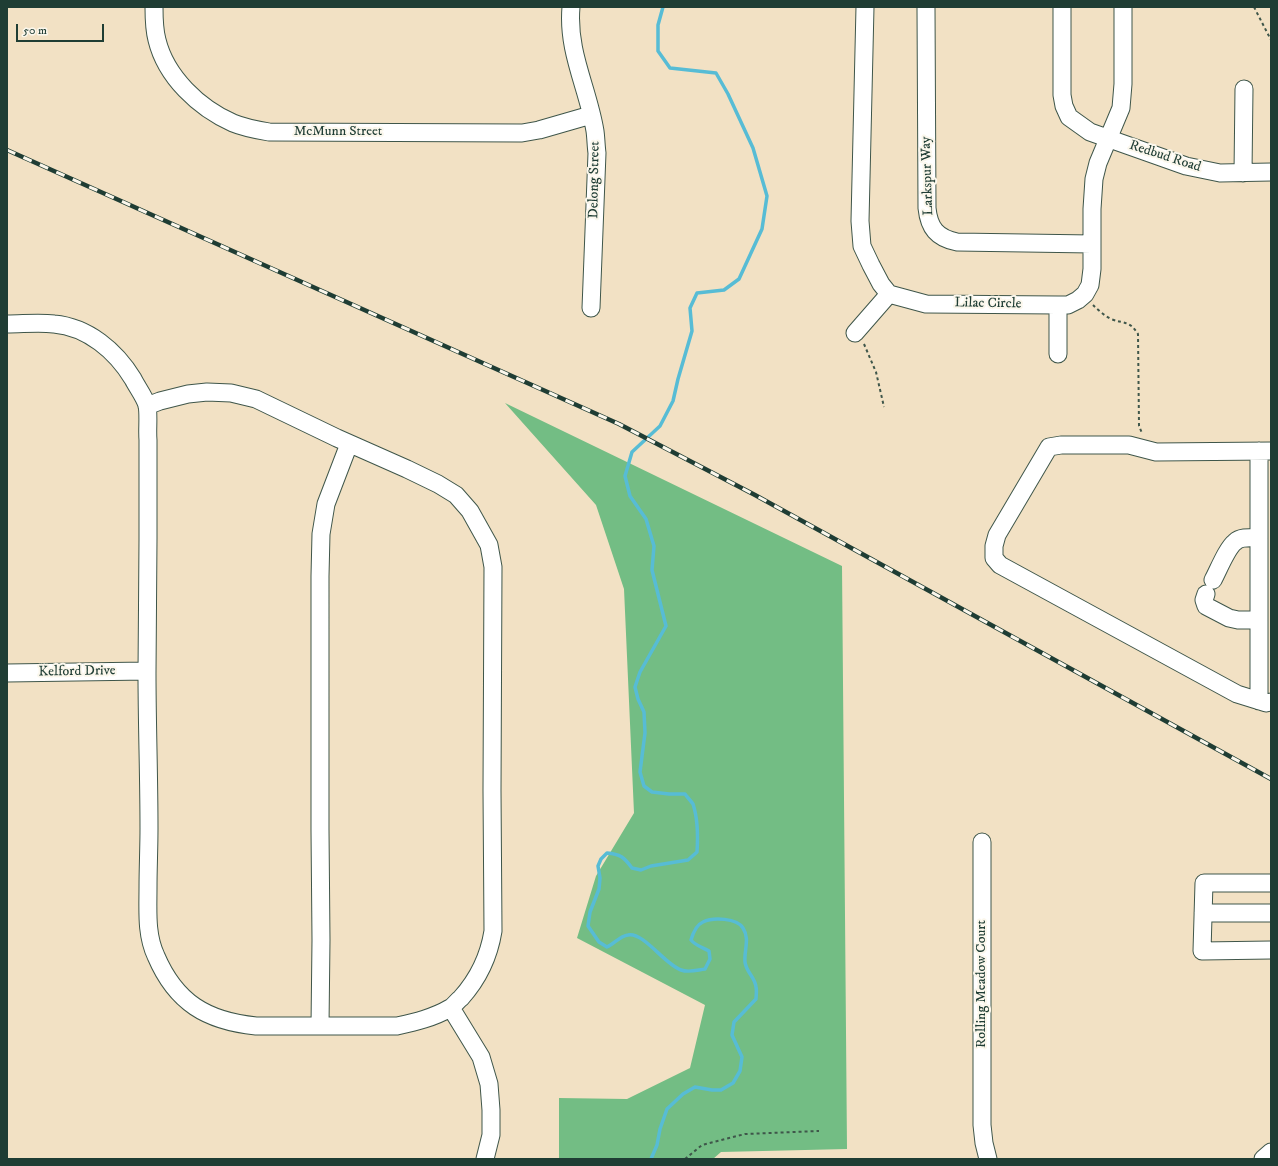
<!DOCTYPE html>
<style>
body{margin:0}
#map{position:relative;width:1278px;height:1166px;overflow:hidden;background:#f2e1c4;font-family:"IM FELL DW Pica",serif}
canvas{display:block}
.frame{position:absolute;inset:0;border:8px solid #1f3d34;pointer-events:none}
.scale{position:absolute;left:16px;top:24px;width:88px;height:18px;box-sizing:border-box;border:2px solid #1f3d34;border-top:0;padding-left:5px;font-size:12px;line-height:14px;white-space:nowrap;color:#1f3d34;-webkit-text-stroke:3px #fbf7ec;paint-order:stroke}
</style>
<div id="map">
<canvas width="1278" height="1166"></canvas>
<div class="frame"></div>
<div class="scale">50 m</div>
</div>
<script>
const ctx = document.querySelector('canvas').getContext('2d');
ctx.lineJoin = 'round';
function fillPath(path, color) {
  ctx.fillStyle = color;
  ctx.fill(path, 'evenodd');
}
function trace(path, color, width, dash) {
  ctx.strokeStyle = color;
  ctx.lineWidth = width;
  ctx.lineCap = dash ? 'butt' : 'round';
  ctx.setLineDash(dash || []);
  ctx.stroke(path);
}
function drawText(font, color, halo, rows, align = 'center') {
  ctx.font = font + ' "IM FELL DW Pica",serif';
  ctx.lineWidth = 4;
  ctx.setLineDash([]);
  ctx.textBaseline = 'middle';
  ctx.strokeStyle = halo;
  ctx.fillStyle = color;
  for (const [text, x, y, turn = 0] of rows) {
    ctx.save();
    ctx.translate(x, y);
    ctx.rotate((+turn || 0) * Math.PI / 180);
    ctx.textAlign = isNaN(turn) ? turn : align;
    if (halo) ctx.strokeText(text, 0, 0);
    ctx.fillText(text, 0, 0);
    ctx.restore();
  }
}
const forest = new Path2D(`
 M 505,403 L 842,566 L 847,1149 L 721,1152 L 713,1159 L 559,1159 L 559,1098 L 627,1099 L 690,1068 L 705,1005 L 577,938 L 596,876 L 634,813 L 624,589 L 596,505 Z`);
const stream = new Path2D(`
 M 651,1159 L 657,1145 L 660,1129 L 667,1109 L 683,1094 L 695,1087 L 712,1090 L 721,1090 L 733,1083 L 740,1071 L 742,1057 L 732,1035 L 734,1022 L 756,999 C 756,996 757,991 756,987 C 755,977 746,972 745,962 C 744,950 750,939 743,928 C 737,918 713,917 703,922 C 696,925 693,933 691,940 C 696,946 702,947 709,951 L 710,959 L 705,969 C 697,970 689,973 681,970 C 664,964 644,932 628,935 C 620,936 614,944 607,947 L 599,942 L 588,926 L 590,912 L 599,889 L 600,878 L 598,866 L 601,859 L 607,853 C 620,854 624,857 632,868 L 641,870 L 651,866 L 688,860 L 697,852 C 698,837 698,819 693,804 C 691,801 687,797 685,794 L 669,794 L 652,792 L 644,786 L 640,772 L 645,733 L 644,712 L 638,699 L 635,687 L 640,672 L 666,626 L 652,570 L 654,546 L 646,519 L 630,496 L 625,476 L 632,452 L 660,426 L 673,401 L 678,379 L 692,331 L 690,308 L 697,293 L 724,290 L 739,279 L 762,229 L 767,196 L 753,148 L 728,94 L 716,73 L 670,68 L 658,51 L 658,25 L 663,7`);
const path = new Path2D(`
 M 1254,7 L 1271,40
 M 1093,305 C 1098,310 1105,316 1111,319 C 1124,324 1129,320 1138,334 L 1139,426 L 1142,433
 M 864,344 L 876,372 L 884,407
 M 685,1159 L 702,1145 L 745,1134 L 819,1131`);
const minor = new Path2D(`
 M 154,7 C 154,18 154,29 157,40 C 166,77 199,108 233,123 C 245,128 257,130 269,132 L 522,133 L 539,130 L 591,115
 M 571,7 C 567,52 588,88 595,131 C 596,138 596,146 597,153 L 591,308
 M 865,7 L 860,221 L 862,246 L 871,265 L 881,284 L 889,294 L 926,304 L 1058,305 L 1068,305 L 1078,300 L 1085,294 L 1090,285 L 1092,269 L 1092,209 L 1094,179 L 1098,163 L 1121,108 L 1123,84 L 1123,7
 M 926,7 L 927,208 C 929,228 937,238 957,242 L 1092,244
 M 1062,7 L 1062,95 L 1064,106 L 1069,117 L 1090,132 L 1186,166 L 1220,173 L 1271,172
 M 1243,173 L 1244,89
 M 1058,305 L 1058,354
 M 7,324 C 23,324 39,322 54,324 C 88,327 116,351 133,379 C 137,387 144,396 147,405 C 149,415 147,430 148,440 C 148,473 148,506 148,539 C 148,584 147,628 147,673 C 147,724 149,776 149,828 C 149,848 148,868 148,888 C 148,911 146,935 156,956 C 176,1003 207,1021 256,1026 L 397,1026 C 415,1022 433,1018 450,1008 C 454,1006 457,1001 461,998 C 478,979 489,956 493,931 L 492,790 L 493,567 L 489,545 L 470,511 L 456,495 L 438,484 L 407,469 L 337,438 L 256,399 L 231,393 L 207,392 L 188,394 L 160,401 L 147,406
 M 855,333 L 889,294
 M 1259,451 L 1259,701
 M 1271,451 L 1156,452 L 1129,445 L 1061,445 L 1049,447 L 997,535 L 994,546 L 994,558 L 1000,565 L 1237,694 L 1266,703 L 1271,702
 M 1213,580 C 1218,571 1227,548 1235,542 C 1241,536 1252,538 1259,538
 M 1206,594 L 1204,600 L 1206,606 L 1229,618 L 1238,620 L 1259,620
 M 7,673 L 147,671
 M 982,842 L 982,1125 L 984,1143 L 988,1159
 M 1271,883 L 1204,883 L 1202,951 L 1271,950
 M 1203,913 L 1271,913
 M 451,1008 L 481,1057 L 489,1084 L 491,1110 L 491,1135 L 485,1159
 M 320,1026 L 321,940 L 320,830 L 320,576 L 321,534 L 326,504 L 349,444
 M 1263,1159 L 1271,1152`);
const rail = new Path2D(`
 M 7,150 L 619,424 L 755,495 L 1271,779`);
const streetNames = [
 ["McMunn Street",338,132],
 ["Redbud Road",1165,157,18],
 ["Larkspur Way",928,176,-92],
 ["Delong Street",595,180,-89],
 ["Lilac Circle",988,304,1],
 ["Kelford Drive",77,672,-1],
 ["Rolling Meadow Court",982,984,-90]
];
fillPath(forest, '#73bd84');
trace(stream, '#57bcd5', 3.5);
trace(minor, '#3f564a', 19);
trace(path, '#3f564a', 2, [3, 3]);
trace(minor, '#fff', 17);
trace(rail, '#1f3d34', 4.5);
trace(rail, '#fbf7ec', 3, [9]);
drawText('14px', '#1f3d34', '#fbf7ec', streetNames);
</script>
